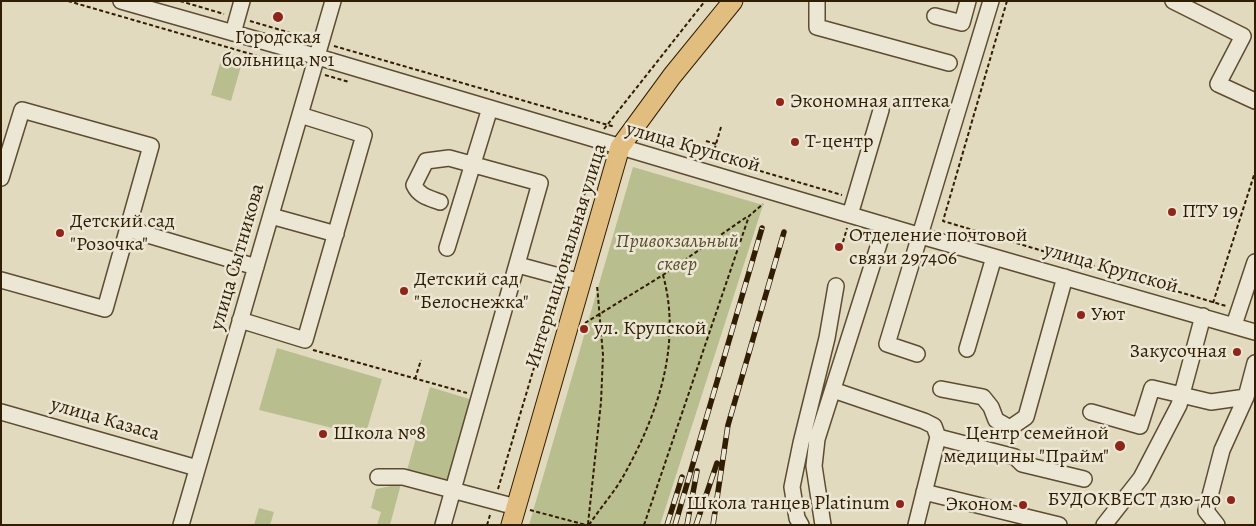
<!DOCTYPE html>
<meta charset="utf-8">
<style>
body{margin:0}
#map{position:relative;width:1256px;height:526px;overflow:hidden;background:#e2dabf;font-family:Alegreya,serif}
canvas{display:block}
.frame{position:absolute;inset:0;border:2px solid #311d01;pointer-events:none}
</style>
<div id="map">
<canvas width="1256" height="526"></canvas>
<div class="frame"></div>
</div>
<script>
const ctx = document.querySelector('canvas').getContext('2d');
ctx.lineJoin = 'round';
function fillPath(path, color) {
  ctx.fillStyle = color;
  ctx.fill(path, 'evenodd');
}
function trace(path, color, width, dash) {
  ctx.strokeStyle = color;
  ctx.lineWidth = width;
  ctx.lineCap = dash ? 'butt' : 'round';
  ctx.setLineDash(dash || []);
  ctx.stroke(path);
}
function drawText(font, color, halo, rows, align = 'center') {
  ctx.font = font + ' Alegreya,serif';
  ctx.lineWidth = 5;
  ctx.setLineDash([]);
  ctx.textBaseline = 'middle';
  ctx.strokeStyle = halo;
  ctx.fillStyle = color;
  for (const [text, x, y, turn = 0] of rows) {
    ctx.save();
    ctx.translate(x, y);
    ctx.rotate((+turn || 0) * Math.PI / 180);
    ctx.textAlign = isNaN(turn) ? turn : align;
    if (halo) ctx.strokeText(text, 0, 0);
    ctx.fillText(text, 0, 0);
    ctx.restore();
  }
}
const green = new Path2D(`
 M 223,53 L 243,59 L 231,101 L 211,95 Z
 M 633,167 L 763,205 L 660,525 L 529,525 Z
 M 277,348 L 382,379 L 365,436 L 259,410 Z
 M 430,387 L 476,401 L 451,485 L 406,474 Z
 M 401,484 L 390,525 L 377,525 L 381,512 L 371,508 L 376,489 Z
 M 259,508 L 274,512 L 270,525 L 254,525 Z`);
const path = new Path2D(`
 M 68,1 L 299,68
 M 180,1 L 224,14
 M 1007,1 L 943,221 L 1226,306
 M 250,21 L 308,38
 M 334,46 L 615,127
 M 325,75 L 349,82
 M 721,127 L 714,151 L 716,158 L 842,195
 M 604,129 L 705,1
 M 706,141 L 716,144
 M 843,242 L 847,228
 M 565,264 L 596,153
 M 1213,303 L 1255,172
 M 585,323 L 663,275 L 748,216
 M 313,350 L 467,393
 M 415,379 L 421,360
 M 498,489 L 557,290
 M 530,510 L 586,525
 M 588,524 L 601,402 L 603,355 L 597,285
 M 487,525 L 490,515
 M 589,525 C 600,508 614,493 624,475 C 658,414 682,344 663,275
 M 644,525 L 749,216 L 763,204`);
const minor = new Path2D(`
 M 121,1 L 318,57 L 921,236 L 1255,332
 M 817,1 L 817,27 L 949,63
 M 1173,1 L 1243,36 L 1218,84 L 1255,101
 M 935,16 L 962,23 L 968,1
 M 233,33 L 242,1
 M 1,178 L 22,110 L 151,146 L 105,309 L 1,280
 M 440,202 C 429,198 419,196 414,185 L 426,161 L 449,158 L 540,183 L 443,525
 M 850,215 L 881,110
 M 271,216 L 336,234
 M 128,229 L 256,267
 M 447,248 L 490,108
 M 518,265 L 581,282
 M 240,320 L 305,340 L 364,135 L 300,115
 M 1234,325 L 1255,262
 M 967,349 L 994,257
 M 917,354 L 887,344 L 991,1
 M 941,389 L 983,397 L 991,407 L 996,420 L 1010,428 L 1026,417 L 1065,277
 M 833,390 L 924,421 L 934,426 L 938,437 L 916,525
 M 1,412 L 197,468
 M 1091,412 L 1140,426 L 1152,388 L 1211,402 L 1246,397 L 1255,363
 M 938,437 L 1015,457 L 1022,464 L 1084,479
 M 378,477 L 403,477 L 516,507
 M 924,492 L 1059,525
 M 181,525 L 333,1
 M 801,525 L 797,518 L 792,487 L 801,443 L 827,338 L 836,286
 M 823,525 L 814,466 L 817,439 L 885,225
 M 1104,525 L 1141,478 L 1179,405 L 1203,316
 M 1217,525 L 1206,511 L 1222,450 L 1246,397`);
const major = new Path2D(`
 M 511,525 L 620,147 L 672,76 L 733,1`);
const rail = new Path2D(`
 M 667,525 L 682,477
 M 675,525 L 762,228
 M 687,525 L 697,471
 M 696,525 L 717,463
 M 713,525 L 728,425 L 784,232`);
const markers = [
 [278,17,6,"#8f2418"],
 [780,102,5,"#8f2418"],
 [795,142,5,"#8f2418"],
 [1172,212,5,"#8f2418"],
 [60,233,5,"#8f2418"],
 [839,247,5,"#8f2418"],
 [404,291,5,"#8f2418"],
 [1081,315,5,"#8f2418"],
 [584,329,5,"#8f2418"],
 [1237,352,5,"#8f2418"],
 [323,434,5,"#8f2418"],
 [1120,446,6,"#8f2418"],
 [1231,500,5,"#8f2418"],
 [900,504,5,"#8f2418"],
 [1023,505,5,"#8f2418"]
];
const poiNames = [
 ["Городская",278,38,"center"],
 ["больница №1",278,61,"center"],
 ["Экономная аптека",790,102],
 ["Т-центр",805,142],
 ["ПТУ 19",1182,212],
 ["Детский сад",70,222],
 ["\"Розочка\"",70,245],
 ["Отделение почтовой",849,236],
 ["связи 297406",849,259],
 ["Детский сад",414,280],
 ["\"Белоснежка\"",414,303],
 ["Уют",1091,315],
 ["ул. Крупской",594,329],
 ["Закусочная",1227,352,"right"],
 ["Школа №8",333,434],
 ["Центр семейной",1109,434,"right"],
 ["медицины \"Прайм\"",1109,457,"right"],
 ["БУДОКВЕСТ дзю-до",1221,500,"right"],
 ["Школа танцев Platinum",890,504,"right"],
 ["Эконом",1013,505,"right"]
];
const streetNames = [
 ["улица Крупской",693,148,16],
 ["Интернациональная улица",567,256,-73],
 ["улица Сытникова",238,257,-74],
 ["улица Крупской",1111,269,16],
 ["улица Казаса",105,420,16]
];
const parkNames = [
 ["Привокзальный",677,242],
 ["сквер",677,265]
];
fillPath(green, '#b9be8e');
trace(minor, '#5d4c30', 18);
trace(major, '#311d01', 21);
trace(path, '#311d01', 2, [4, 2.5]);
trace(minor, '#ece7d5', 15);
trace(major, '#e1bd80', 19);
trace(rail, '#311d01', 5.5);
trace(rail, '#ece7d5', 4, [11]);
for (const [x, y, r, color] of markers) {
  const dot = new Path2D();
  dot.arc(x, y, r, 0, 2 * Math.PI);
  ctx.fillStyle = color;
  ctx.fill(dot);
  trace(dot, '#ece7d5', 2);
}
drawText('20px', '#311d01', '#ece7d5', poiNames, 'left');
drawText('20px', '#311d01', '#ece7d5', streetNames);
drawText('italic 20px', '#5a4d2b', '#ece7d5', parkNames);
</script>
